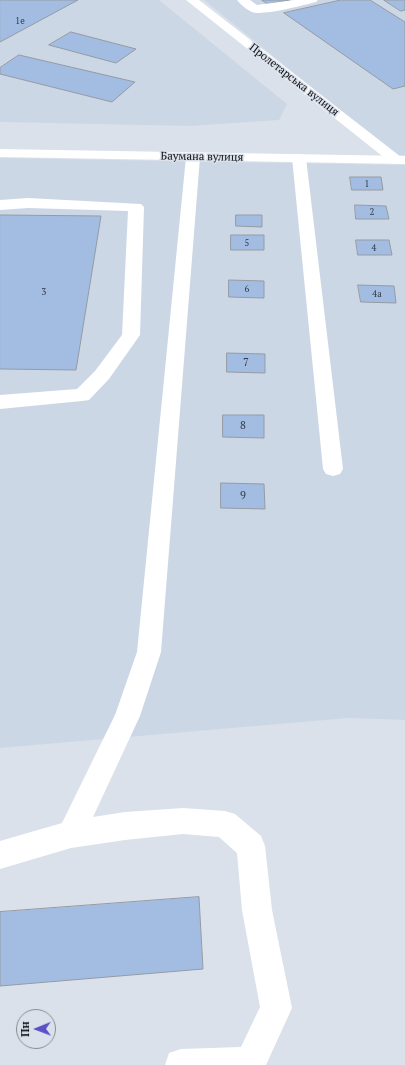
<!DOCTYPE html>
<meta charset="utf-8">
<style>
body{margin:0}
#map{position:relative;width:405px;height:1065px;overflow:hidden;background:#dbe1ea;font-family:"PT Serif",serif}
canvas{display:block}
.north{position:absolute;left:16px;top:1009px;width:40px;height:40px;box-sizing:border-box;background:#dbe1ea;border:1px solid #888c93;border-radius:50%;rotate:269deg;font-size:11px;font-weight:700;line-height:16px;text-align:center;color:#0b0d10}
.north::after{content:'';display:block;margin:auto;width:14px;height:18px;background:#5d4fc7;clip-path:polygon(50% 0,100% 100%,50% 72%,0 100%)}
</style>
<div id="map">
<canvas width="405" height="1065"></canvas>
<div class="north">Пн</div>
</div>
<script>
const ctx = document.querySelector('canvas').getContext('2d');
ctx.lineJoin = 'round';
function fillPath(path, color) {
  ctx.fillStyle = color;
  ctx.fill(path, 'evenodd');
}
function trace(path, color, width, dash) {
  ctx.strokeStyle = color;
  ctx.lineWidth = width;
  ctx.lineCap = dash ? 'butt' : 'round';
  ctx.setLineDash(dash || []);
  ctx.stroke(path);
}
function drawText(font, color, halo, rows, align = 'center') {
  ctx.font = font + ' "PT Serif",serif';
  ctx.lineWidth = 3;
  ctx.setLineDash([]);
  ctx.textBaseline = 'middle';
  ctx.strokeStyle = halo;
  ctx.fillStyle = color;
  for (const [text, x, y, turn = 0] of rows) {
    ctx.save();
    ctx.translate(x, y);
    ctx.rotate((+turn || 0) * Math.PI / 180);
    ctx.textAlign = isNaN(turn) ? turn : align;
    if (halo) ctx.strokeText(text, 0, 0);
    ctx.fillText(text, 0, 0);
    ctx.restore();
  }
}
const built = new Path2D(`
 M 0,0 L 159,0 L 287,104 L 279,120 L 189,126 L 0,122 Z
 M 204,0 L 405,0 L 405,155 L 395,155 Z
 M 0,158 L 405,165 L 405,720 L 349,718 L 0,748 Z`);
const building = new Path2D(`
 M 0,0 L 78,0 L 0,42 Z
 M 262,0 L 290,0 L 268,4 Z
 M 341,0 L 370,0 L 405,22 L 405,86 L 393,89 L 284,13 Z
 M 384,0 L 405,0 L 405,10 L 401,11 Z
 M 71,32 L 136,49 L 116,63 L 49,45 Z
 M 19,55 L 135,82 L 112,102 L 0,74 L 0,68 Z
 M 350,177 L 381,177 L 383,190 L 352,190 Z
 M 355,205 L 386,206 L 389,219 L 356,219 Z
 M 0,215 L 101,216 L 76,370 L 0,369 Z
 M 236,215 L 262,215 L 262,227 L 236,226 Z
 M 231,235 L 264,235 L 264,250 L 231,250 Z
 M 356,240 L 389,240 L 392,255 L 358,255 Z
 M 229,280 L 264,281 L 264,298 L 229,297 Z
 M 358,285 L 394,286 L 396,303 L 361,302 Z
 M 227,353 L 265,354 L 265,373 L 227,372 Z
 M 223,415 L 264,415 L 264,438 L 223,437 Z
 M 221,483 L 264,484 L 265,509 L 221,508 Z
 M 199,897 L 203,969 L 0,986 L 0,912 Z`);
const minor = new Path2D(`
 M 186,0 L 199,0 L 401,157 L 403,160 L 401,163 L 396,164 L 391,163 Z
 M 237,0 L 250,0 L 257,5 L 294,0 L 318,0 L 316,2 L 312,3 C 300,6 262,16 252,12 C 247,10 240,4 237,0 Z
 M 193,153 L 198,154 L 200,157 L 161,652 L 140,716 L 93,817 L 125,812 L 183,808 L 225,811 L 235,814 L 261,836 L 265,846 L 272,910 L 292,1008 L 266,1065 L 165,1065 L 169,1053 L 181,1049 L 241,1047 L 260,1007 L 242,910 L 237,853 L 219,837 L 183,834 L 125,840 L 71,848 L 0,869 L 0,841 L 62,823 L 115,715 L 137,652 L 186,157 L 188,154 Z
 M 299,154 L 304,155 L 306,158 L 343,469 L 340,474 L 333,476 L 326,474 L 323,469 L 292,158 L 294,155 Z
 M 28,198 L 141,204 L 144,207 L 140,335 L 109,379 L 89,400 L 82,401 L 0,409 L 0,395 L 77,389 L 95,371 L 122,335 L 128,211 L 28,208 L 0,210 L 0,200 Z`);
const major = new Path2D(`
 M 0,149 L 405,156 L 405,164 L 0,157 Z`);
const farNumbernames = [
 ["1е",20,21],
 ["1",367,184],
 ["2",372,212],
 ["5",247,243],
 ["4",374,248],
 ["6",247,289],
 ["3",44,292],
 ["4а",377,294]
];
const farStreetnames = [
 ["Пролетарська вулиця",294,80,38],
 ["Баумана вулиця",202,157,1]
];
const numberNames = [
 ["7",246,363],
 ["8",243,426],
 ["9",243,496]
];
fillPath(built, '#ccd7e6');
fillPath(building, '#a3bde2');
trace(building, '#959ba3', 1);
fillPath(minor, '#fff');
fillPath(major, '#fff');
drawText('9px', '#313944', null, farNumbernames);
drawText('11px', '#0b0d10', '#dbe1ea', farStreetnames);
drawText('11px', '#313944', null, numberNames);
</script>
